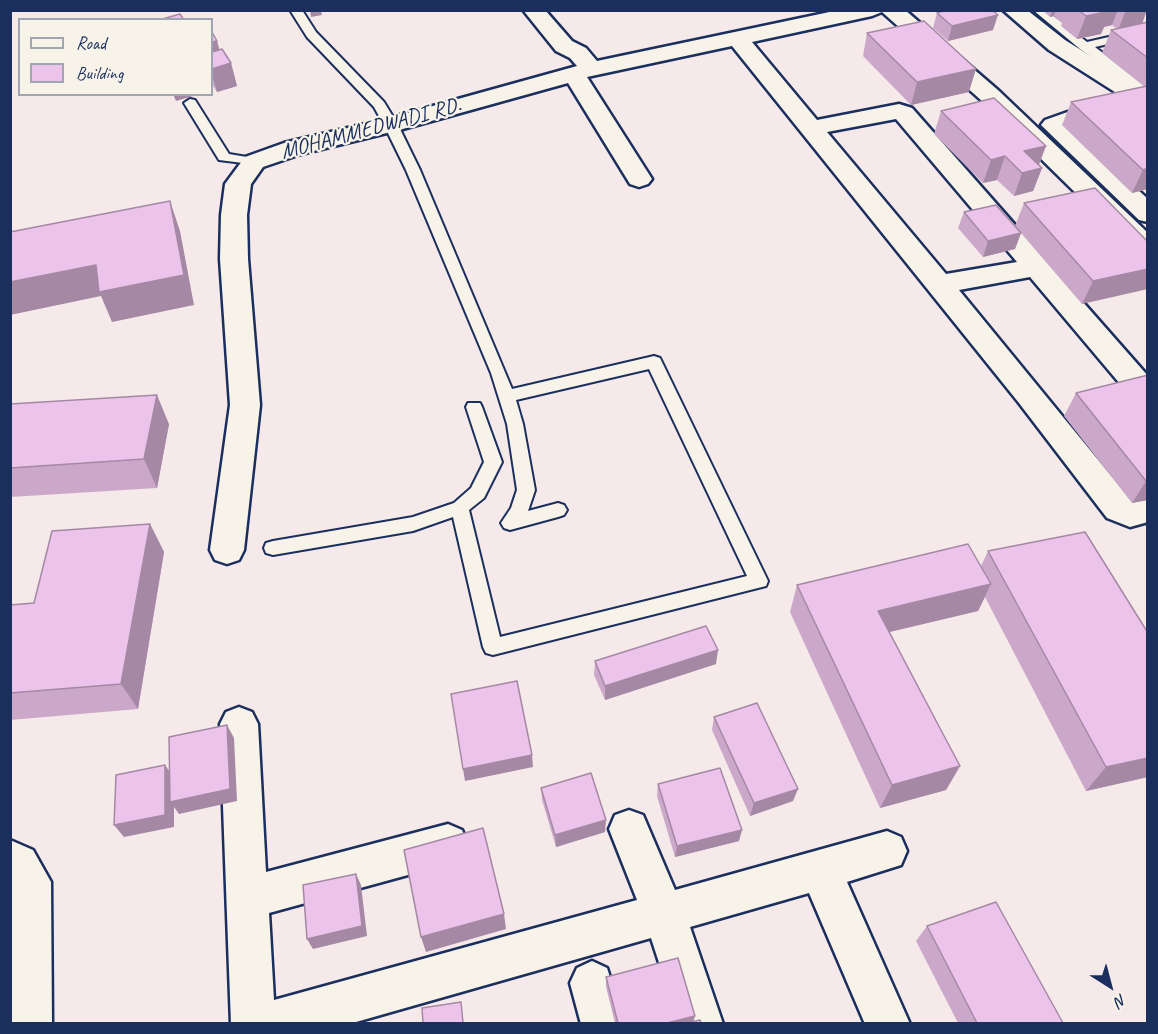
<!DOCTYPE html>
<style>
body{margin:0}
#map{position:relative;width:1158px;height:1034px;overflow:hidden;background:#f5e9e9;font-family:Caveat,sans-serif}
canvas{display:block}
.frame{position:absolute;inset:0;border:12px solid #1b2f5e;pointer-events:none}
.legend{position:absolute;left:18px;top:18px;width:195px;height:78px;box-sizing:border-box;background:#f7f3e8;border:2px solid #9fa5b1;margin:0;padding:8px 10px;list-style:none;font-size:18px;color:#1b2f5e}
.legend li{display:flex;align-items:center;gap:12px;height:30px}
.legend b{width:30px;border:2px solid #9fa5b1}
.north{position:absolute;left:1080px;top:956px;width:60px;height:60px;-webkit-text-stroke:4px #f7f3e8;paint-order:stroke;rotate:144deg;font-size:16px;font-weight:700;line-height:24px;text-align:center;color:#1b2f5e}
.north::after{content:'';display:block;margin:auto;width:21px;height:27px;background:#1b2f5e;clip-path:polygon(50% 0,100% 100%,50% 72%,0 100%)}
</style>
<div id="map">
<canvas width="1158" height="1034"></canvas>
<div class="frame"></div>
<ul class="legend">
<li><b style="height:8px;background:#f7f3e8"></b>Road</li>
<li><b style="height:16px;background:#ecc3eb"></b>Building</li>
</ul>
<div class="north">N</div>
</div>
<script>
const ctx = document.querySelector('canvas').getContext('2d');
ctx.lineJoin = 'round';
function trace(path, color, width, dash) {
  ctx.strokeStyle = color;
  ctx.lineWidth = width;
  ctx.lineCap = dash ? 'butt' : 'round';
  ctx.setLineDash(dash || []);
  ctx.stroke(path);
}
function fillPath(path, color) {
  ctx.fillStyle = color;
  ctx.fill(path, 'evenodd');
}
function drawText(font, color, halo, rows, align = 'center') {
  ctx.font = font + ' Caveat,sans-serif';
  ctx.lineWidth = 4.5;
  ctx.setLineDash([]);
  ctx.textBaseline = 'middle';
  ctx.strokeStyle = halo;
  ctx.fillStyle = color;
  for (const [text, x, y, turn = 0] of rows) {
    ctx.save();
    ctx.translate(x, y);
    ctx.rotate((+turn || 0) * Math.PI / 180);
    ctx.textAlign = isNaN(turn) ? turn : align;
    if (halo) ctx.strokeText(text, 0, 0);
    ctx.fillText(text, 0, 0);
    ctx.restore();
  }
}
const lane = new Path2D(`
 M 290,10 L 302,10 L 316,32 L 384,102 L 398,125 L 420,170 L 512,389 L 654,356 L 660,358 L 768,581 L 766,586 L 493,655 L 486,653 L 483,647 L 453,517 L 413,531 L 273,555 L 266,553 L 264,548 L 266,543 L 273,541 L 413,517 L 454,503 L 471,488 L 484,462 L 466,407 L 468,403 L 480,403 L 482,407 L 502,462 L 484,498 L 469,510 L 500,637 L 747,576 L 649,369 L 516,400 L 523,424 L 535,490 L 528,511 L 558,503 L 564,505 L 567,510 L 564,515 L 558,517 L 510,530 L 504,528 L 501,523 L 511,508 L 517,490 L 507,424 L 491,373 L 406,170 L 384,125 L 374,107 L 307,37 Z
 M 1033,10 L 1046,10 L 1087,42 L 1148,28 L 1148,35 L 1095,47 L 1148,87 L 1148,97 L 1080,49 Z
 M 190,99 L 195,100 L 229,154 L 259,159 L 261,162 L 259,165 L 219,160 L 184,103 Z`);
const street = new Path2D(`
 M 523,10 L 545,10 L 572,41 L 586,48 L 597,61 L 839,10 L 905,10 L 999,91 L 1148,233 L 1148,257 L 1139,255 L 982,101 L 882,12 L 872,16 L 752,42 L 817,120 L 899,104 L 912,108 L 1148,376 L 1148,407 L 1137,404 L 1030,277 L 959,290 L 1131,500 L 1148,496 L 1148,522 L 1130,527 L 1107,518 L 1019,403 L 732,46 L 587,77 L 652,179 L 648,184 L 639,187 L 630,184 L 568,83 L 399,130 L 301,154 L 263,167 L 251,184 L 247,215 L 248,259 L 260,405 L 244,550 L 239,560 L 227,564 L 215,560 L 210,550 L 230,405 L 220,259 L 221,215 L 225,184 L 245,157 L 284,143 L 386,119 L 577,66 L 570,58 L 556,51 ZM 896,119 L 1017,262 L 946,274 L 827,132 Z
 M 1003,10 L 1027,10 L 1065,40 L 1148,92 L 1148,110 L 1140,108 L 1049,50 Z
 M 1107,98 L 1115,100 L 1119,105 L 1115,110 L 1069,127 L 1148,199 L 1148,222 L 1139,220 L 1041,125 L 1045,120 Z
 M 239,707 L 252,712 L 258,724 L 266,872 L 448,824 L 462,830 L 468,844 L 462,858 L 448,864 L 269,913 L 274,1000 L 637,900 L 609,829 L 615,815 L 629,810 L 643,815 L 675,890 L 887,831 L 901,837 L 907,851 L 901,865 L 847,882 L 910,1024 L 865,1024 L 809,893 L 690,927 L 723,1024 L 679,1024 L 651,938 L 349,1024 L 231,1024 L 220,724 L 226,712 Z
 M 10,840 L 33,850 L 51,882 L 52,1024 L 10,1024 Z
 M 592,961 L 607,968 L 625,1024 L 581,1024 L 570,983 L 577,968 Z`);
const wall = new Path2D(`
 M 1042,10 L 1147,10 L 1142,23 L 1148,22 L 1148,189 L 1132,193 L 1062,125 L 1071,102 L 1145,87 L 1102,53 L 1111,30 L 1117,29 L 1112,25 L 1104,27 L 1101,34 L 1077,39 L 1061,26 L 1062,23 L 1054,16 L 1050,17 Z
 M 937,13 L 993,30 L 948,41 L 933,28 Z
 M 212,32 L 220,50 L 231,63 L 237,86 L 217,92 L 212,84 Z
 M 867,33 L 969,92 L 911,105 L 863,56 Z
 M 941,111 L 1046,146 L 1039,165 L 1042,168 L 1033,191 L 1014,196 L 997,180 L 983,183 L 934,134 Z
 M 1024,203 L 1148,242 L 1082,304 L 1021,233 L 1015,249 L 983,257 L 958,228 L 964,212 L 1015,226 Z
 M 1148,375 L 1148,500 L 1132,503 L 1064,416 L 1076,393 Z
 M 10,404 L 169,424 L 157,488 L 10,497 Z
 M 150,524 L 164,552 L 138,709 L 10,720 L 10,605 L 34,603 Z
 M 988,551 L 1148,633 L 1148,777 L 1086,791 L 985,597 L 978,611 L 890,632 L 960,766 L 946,790 L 880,808 L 790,612 L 797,585 L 981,566 Z
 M 595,661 L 716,664 L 605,700 L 594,675 Z
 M 714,717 L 793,801 L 750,816 L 712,730 Z
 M 658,784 L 739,841 L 675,857 L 657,796 Z
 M 541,788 L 605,832 L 556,847 L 542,800 Z
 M 927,926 L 1063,1023 L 958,1023 L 916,941 Z
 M 606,977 L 693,1021 L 701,1023 L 615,1023 L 606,987 Z`);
const shadedWall = new Path2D(`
 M 310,10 L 322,10 L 321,11 L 322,15 L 311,17 Z
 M 1052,10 L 1056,10 L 1054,16 L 1050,17 Z
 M 1102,10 L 1118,10 L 1112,25 L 1104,27 L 1101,34 L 1077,39 L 1086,16 Z
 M 1126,10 L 1147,10 L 1142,24 L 1118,30 Z
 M 998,15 L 993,30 L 948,41 L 952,26 Z
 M 217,41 L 223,63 L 212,67 L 212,42 Z
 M 231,63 L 237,86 L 217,92 L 212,74 L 212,69 Z
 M 976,69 L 969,92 L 911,105 L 917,82 Z
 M 173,94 L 192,94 L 193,96 L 176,101 Z
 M 1046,146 L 1037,169 L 1042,168 L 1033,191 L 1014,196 L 1022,173 L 1024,151 Z
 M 1005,156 L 997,180 L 983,183 L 991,160 Z
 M 1148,168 L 1148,189 L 1132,193 L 1143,170 Z
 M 170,201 L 180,231 L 194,305 L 112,322 L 101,296 L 10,315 L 10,282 L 96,265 Z
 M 1021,233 L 1015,249 L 983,257 L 988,241 Z
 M 1148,269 L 1148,289 L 1082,304 L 1093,281 Z
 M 157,395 L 169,424 L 157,488 L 144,459 Z
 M 1146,481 L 1148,481 L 1148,500 L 1132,503 Z
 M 150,524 L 164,552 L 138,709 L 121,684 Z
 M 991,584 L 978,611 L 868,637 L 878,611 Z
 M 718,650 L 716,664 L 605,700 L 605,686 Z
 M 227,725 L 234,738 L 237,801 L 179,814 L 174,807 L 174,827 L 124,837 L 114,825 L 165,765 L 174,778 Z
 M 532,755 L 533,767 L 465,781 L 463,769 Z
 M 1148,758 L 1148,777 L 1086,791 L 1106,767 Z
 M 960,766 L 946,790 L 880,808 L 892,785 Z
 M 798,789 L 793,801 L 750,816 L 754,803 Z
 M 606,820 L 605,832 L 556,847 L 555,835 Z
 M 742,830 L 739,841 L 675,857 L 677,846 Z
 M 356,874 L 361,885 L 367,936 L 313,949 L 307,939 Z
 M 504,914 L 506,929 L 426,952 L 421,937 Z
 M 695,1016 L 693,1023 L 667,1023 Z`);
const building = new Path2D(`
 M 946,10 L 992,10 L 998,15 L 952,26 L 937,13 Z
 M 1078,10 L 1109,10 L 1110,11 L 1086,16 Z
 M 180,14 L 184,20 L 159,20 Z
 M 924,21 L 976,69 L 917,82 L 867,33 Z
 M 1148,22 L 1148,58 L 1111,30 Z
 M 212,32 L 217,41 L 212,42 Z
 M 222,49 L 231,63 L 212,69 L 212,52 Z
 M 1147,86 L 1148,168 L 1143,170 L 1071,102 Z
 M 994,98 L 1046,146 L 1024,151 L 1042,168 L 1022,173 L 1005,156 L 991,160 L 941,111 Z
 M 1095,188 L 1148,242 L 1148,269 L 1093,281 L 1024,203 Z
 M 170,201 L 184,275 L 99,292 L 96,265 L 10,282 L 10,232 Z
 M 996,205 L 1021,233 L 988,241 L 964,212 Z
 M 1148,375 L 1148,481 L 1146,481 L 1076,393 Z
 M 157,395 L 144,459 L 10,468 L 10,404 Z
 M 150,524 L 121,684 L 10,693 L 10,605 L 34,603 L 52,531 Z
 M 1085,532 L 1148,633 L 1148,758 L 1106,767 L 988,551 Z
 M 968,544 L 991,584 L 878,611 L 960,766 L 892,785 L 797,585 Z
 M 706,626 L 718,650 L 605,686 L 595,661 Z
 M 517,681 L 532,755 L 463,769 L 451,694 Z
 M 757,703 L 798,789 L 754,803 L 714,717 Z
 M 227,725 L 230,789 L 170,802 L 169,737 Z
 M 165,765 L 165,815 L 114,825 L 116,775 Z
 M 720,768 L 742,830 L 677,846 L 658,784 Z
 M 591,773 L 606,820 L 555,835 L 541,788 Z
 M 483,828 L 504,914 L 421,937 L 404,850 Z
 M 356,874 L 362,926 L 307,939 L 303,885 Z
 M 996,902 L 1063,1023 L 977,1023 L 927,926 Z
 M 678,958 L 695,1016 L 667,1023 L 618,1023 L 606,977 Z
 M 461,1002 L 463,1023 L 423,1023 L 422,1008 Z
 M 700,1020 L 701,1023 L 686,1023 Z`);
const farStreetnames = [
 ["MOHAMMEDWADI RD.",371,129,-15]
];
trace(lane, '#1b2f5e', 4);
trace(street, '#1b2f5e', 5);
fillPath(lane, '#f7f3e8');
fillPath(street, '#f7f3e8');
fillPath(wall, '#cba8ca');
fillPath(shadedWall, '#a588a4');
fillPath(building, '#ecc3eb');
trace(building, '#a588a4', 1.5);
drawText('22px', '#1b2f5e', '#f7f3e8', farStreetnames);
</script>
